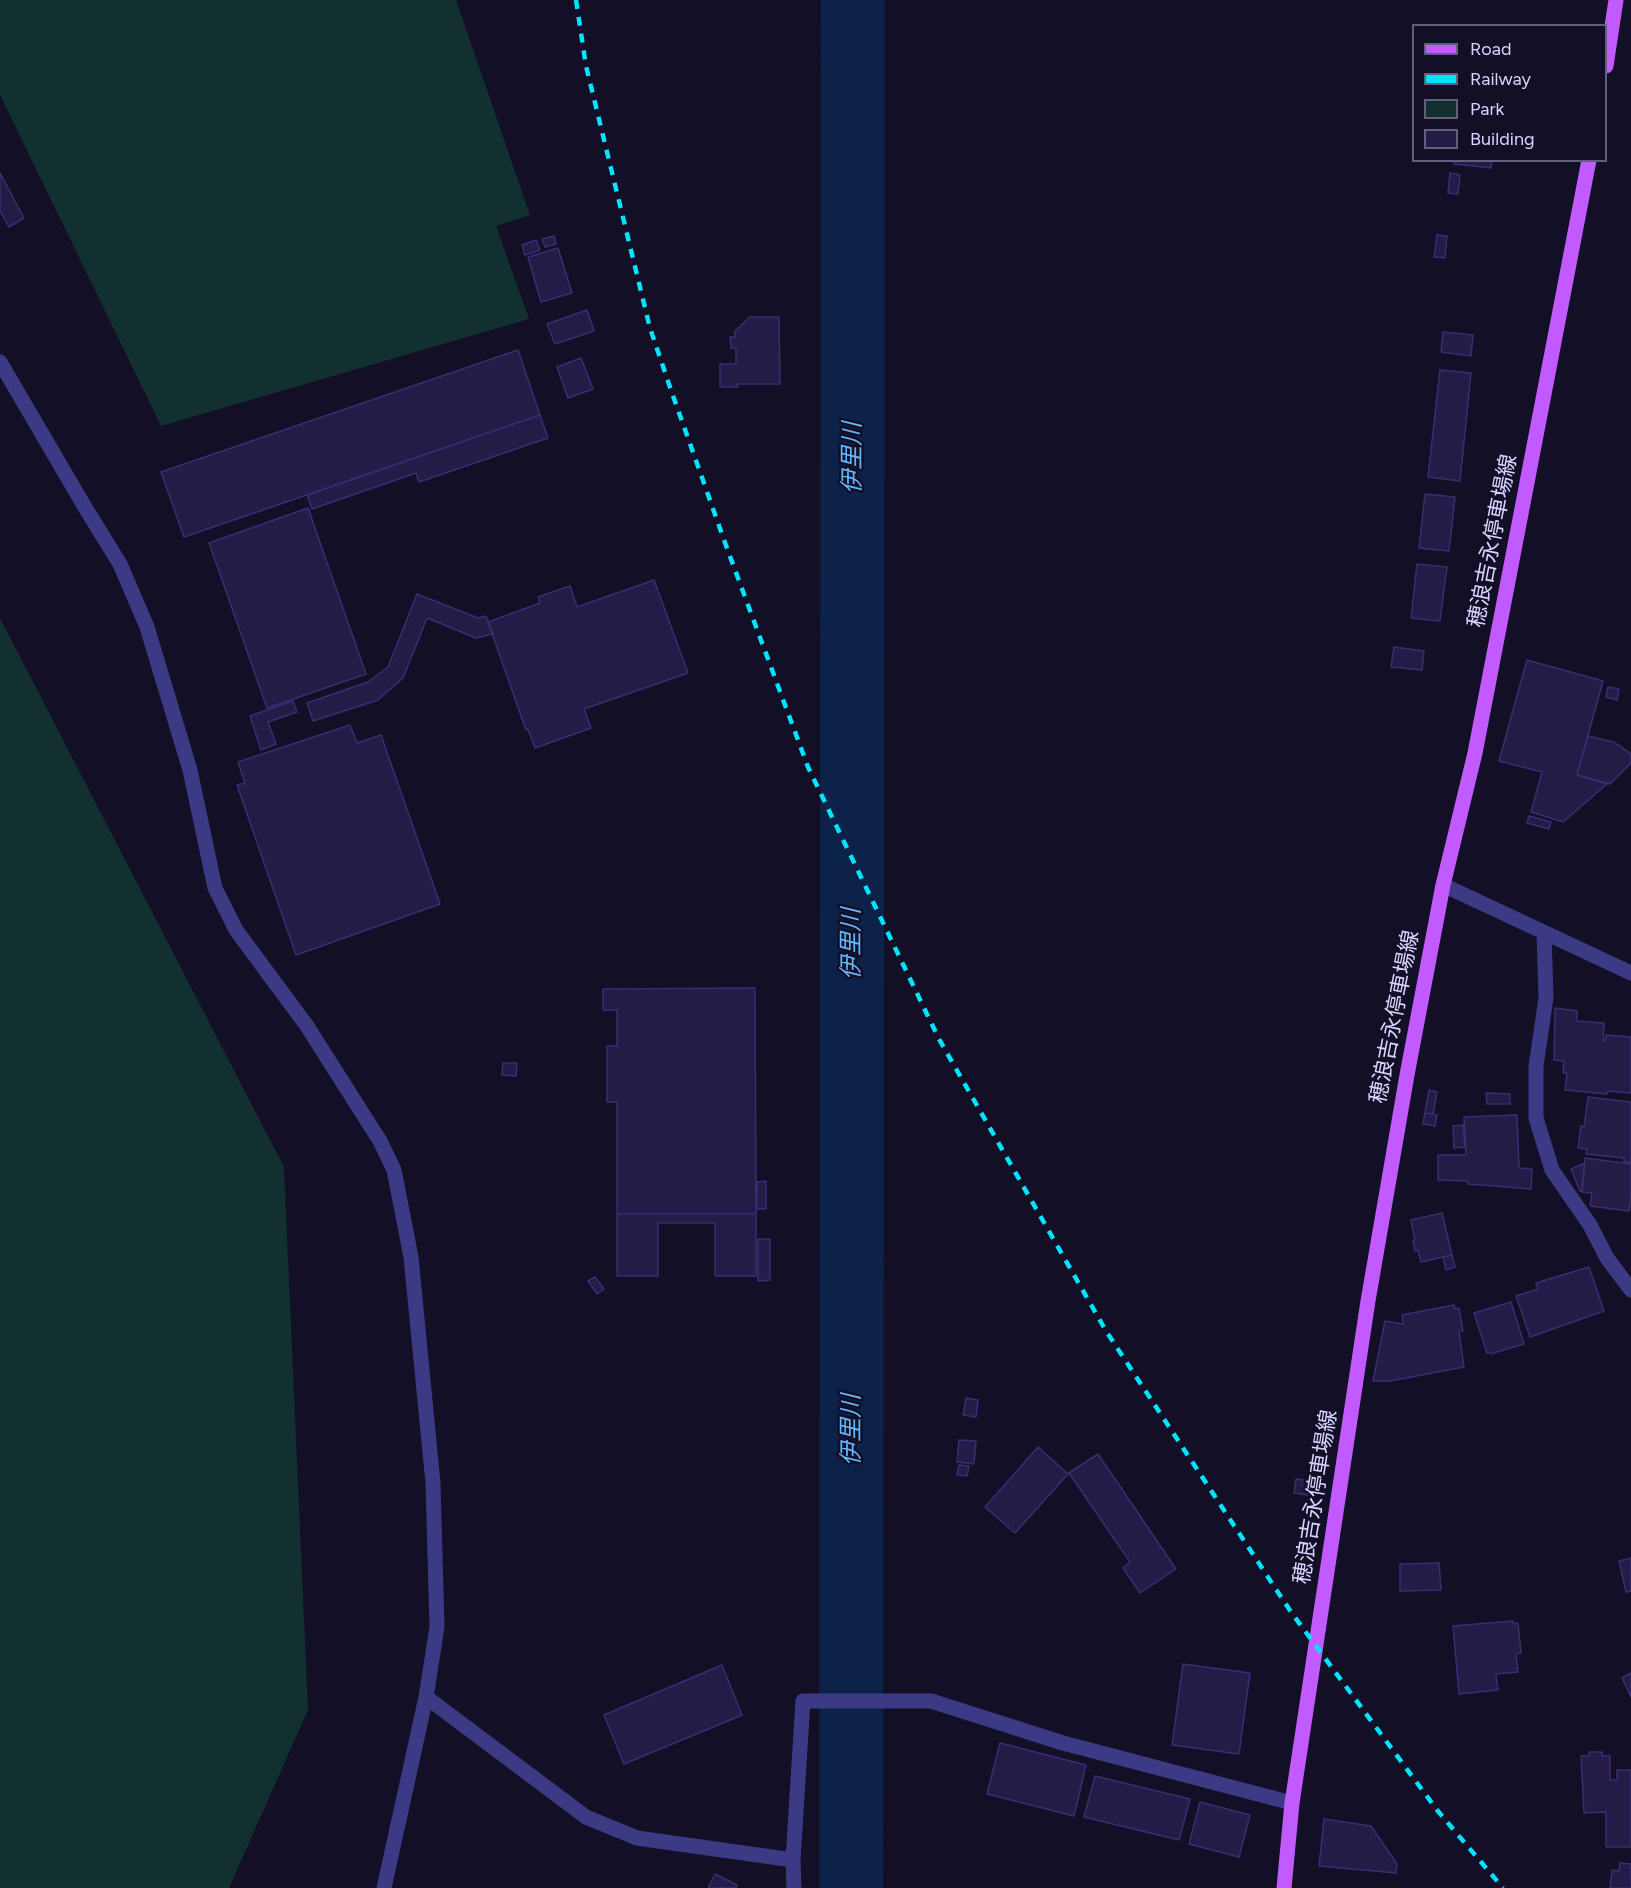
<!DOCTYPE html>
<meta charset="utf-8">
<style>
body{margin:0}
#map{position:relative;width:1631px;height:1888px;overflow:hidden;background:#130f26;font-family:Figtree,sans-serif}
canvas{display:block}
.legend{position:absolute;left:1412px;top:24px;width:195px;height:138px;box-sizing:border-box;background:#130f26;border:2px solid #625e7d;margin:0;padding:8px 10px;list-style:none;font-size:18px;color:#d9d4ff}
.legend li{display:flex;align-items:center;gap:12px;height:30px}
.legend b{width:30px;border:2px solid #625e7d}
</style>
<div id="map">
<canvas width="1631" height="1888"></canvas>
<ul class="legend">
<li><b style="height:8px;background:#c25bff"></b>Road</li>
<li><b style="height:8px;background:#00e5ff"></b>Railway</li>
<li><b style="height:16px;background:#12302f"></b>Park</li>
<li><b style="height:16px;background:#241b47"></b>Building</li>
</ul>
</div>
<script>
const ctx = document.querySelector('canvas').getContext('2d');
ctx.lineJoin = 'round';
function fillPath(path, color) {
  ctx.fillStyle = color;
  ctx.fill(path, 'evenodd');
}
function trace(path, color, width, dash) {
  ctx.strokeStyle = color;
  ctx.lineWidth = width;
  ctx.lineCap = dash ? 'butt' : 'round';
  ctx.setLineDash(dash || []);
  ctx.stroke(path);
}
function drawText(font, color, halo, rows, align = 'center') {
  ctx.font = font + ' Figtree,"Noto Sans JP",sans-serif';
  ctx.lineWidth = 5;
  ctx.setLineDash([]);
  ctx.textBaseline = 'middle';
  ctx.strokeStyle = halo;
  ctx.fillStyle = color;
  for (const [text, x, y, turn = 0] of rows) {
    ctx.save();
    ctx.translate(x, y);
    ctx.rotate((+turn || 0) * Math.PI / 180);
    ctx.textAlign = isNaN(turn) ? turn : align;
    if (halo) ctx.strokeText(text, 0, 0);
    ctx.fillText(text, 0, 0);
    ctx.restore();
  }
}
const green = new Path2D(`
 M 0,0 L 456,0 L 530,215 L 496,226 L 529,319 L 161,426 L 0,95 Z
 M 0,618 L 284,1167 L 308,1710 L 229,1888 L 0,1888 Z`);
const river = new Path2D(`
 M 851,1888 L 853,0`);
const building = new Path2D(`
 M 1455,160 L 1492,160 L 1491,168 L 1454,164 Z
 M 0,173 L 24,218 L 9,227 L 0,211 Z
 M 1450,173 L 1460,175 L 1458,194 L 1448,193 Z
 M 1437,235 L 1447,236 L 1445,258 L 1434,257 Z
 M 554,236 L 556,244 L 545,247 L 542,239 Z
 M 536,240 L 540,250 L 525,255 L 522,245 Z
 M 558,248 L 572,293 L 541,302 L 528,257 Z
 M 587,310 L 594,331 L 555,344 L 547,324 Z
 M 750,317 L 779,317 L 780,384 L 737,384 L 738,387 L 720,387 L 720,364 L 736,364 L 736,348 L 731,348 L 730,337 L 735,337 L 735,331 Z
 M 1443,332 L 1473,335 L 1471,356 L 1441,352 Z
 M 518,350 L 540,415 L 184,537 L 161,472 Z
 M 581,358 L 593,389 L 568,398 L 557,367 Z
 M 1440,370 L 1471,373 L 1460,481 L 1428,477 Z
 M 540,415 L 548,438 L 419,482 L 416,473 L 312,509 L 307,495 Z
 M 1425,494 L 1455,497 L 1449,551 L 1419,548 Z
 M 308,508 L 366,674 L 267,708 L 209,543 Z
 M 1417,564 L 1447,567 L 1440,621 L 1411,618 Z
 M 654,580 L 688,673 L 584,709 L 591,728 L 535,748 L 528,729 L 526,730 L 488,622 L 540,603 L 538,597 L 570,586 L 577,607 Z
 M 417,594 L 478,618 L 486,616 L 493,634 L 476,638 L 427,618 L 403,678 L 378,700 L 313,721 L 307,703 L 368,682 L 388,667 Z
 M 1394,647 L 1424,651 L 1422,670 L 1391,667 Z
 M 1527,660 L 1603,681 L 1577,775 L 1607,784 L 1563,822 L 1531,812 L 1542,772 L 1499,761 Z
 M 1608,687 L 1619,689 L 1617,700 L 1606,697 Z
 M 293,701 L 297,712 L 268,722 L 276,744 L 261,750 L 250,716 Z
 M 350,725 L 357,743 L 381,735 L 440,904 L 296,955 L 237,785 L 245,783 L 238,762 Z
 M 1588,736 L 1614,742 L 1631,754 L 1631,763 L 1610,784 L 1577,775 Z
 M 1529,816 L 1551,822 L 1549,829 L 1527,823 Z
 M 755,988 L 756,1214 L 617,1214 L 617,1102 L 607,1102 L 607,1046 L 617,1046 L 617,1010 L 603,1010 L 603,989 Z
 M 1555,1008 L 1577,1011 L 1577,1021 L 1604,1023 L 1603,1040 L 1605,1041 L 1606,1035 L 1631,1037 L 1631,1093 L 1608,1091 L 1607,1094 L 1565,1090 L 1567,1073 L 1563,1073 L 1564,1061 L 1554,1060 Z
 M 503,1063 L 517,1063 L 516,1076 L 502,1075 Z
 M 1429,1090 L 1437,1092 L 1433,1114 L 1425,1113 Z
 M 1486,1093 L 1510,1094 L 1510,1104 L 1487,1104 Z
 M 1588,1097 L 1631,1102 L 1631,1163 L 1624,1162 L 1624,1158 L 1586,1154 L 1587,1149 L 1578,1148 L 1581,1126 L 1584,1127 Z
 M 1425,1113 L 1437,1115 L 1435,1126 L 1423,1124 Z
 M 1517,1115 L 1519,1168 L 1532,1169 L 1531,1189 L 1468,1184 L 1468,1181 L 1438,1180 L 1438,1155 L 1466,1155 L 1464,1117 Z
 M 1463,1125 L 1465,1147 L 1454,1148 L 1453,1126 Z
 M 1585,1158 L 1631,1164 L 1631,1192 L 1629,1211 L 1590,1206 L 1592,1193 L 1582,1192 Z
 M 1585,1163 L 1582,1192 L 1580,1191 L 1571,1169 Z
 M 766,1181 L 766,1209 L 757,1209 L 757,1182 Z
 M 1442,1213 L 1452,1255 L 1421,1262 L 1418,1250 L 1415,1251 L 1413,1240 L 1415,1240 L 1411,1220 Z
 M 617,1214 L 756,1214 L 756,1276 L 715,1276 L 715,1223 L 658,1223 L 658,1276 L 617,1276 Z
 M 758,1239 L 770,1239 L 770,1280 L 758,1281 Z
 M 1452,1255 L 1455,1267 L 1446,1270 L 1443,1257 Z
 M 1589,1267 L 1604,1311 L 1530,1337 L 1516,1296 L 1538,1289 L 1536,1283 Z
 M 595,1277 L 604,1289 L 597,1294 L 588,1281 Z
 M 1511,1302 L 1524,1344 L 1490,1354 L 1489,1352 L 1487,1353 L 1474,1313 Z
 M 1454,1305 L 1455,1309 L 1459,1308 L 1463,1331 L 1459,1331 L 1464,1367 L 1390,1381 L 1373,1381 L 1385,1321 L 1403,1324 L 1402,1315 Z
 M 966,1398 L 978,1400 L 976,1417 L 963,1415 Z
 M 959,1440 L 976,1441 L 974,1464 L 957,1462 Z
 M 1038,1447 L 1068,1474 L 1015,1533 L 985,1507 Z
 M 1098,1454 L 1176,1569 L 1140,1593 L 1123,1568 L 1130,1562 L 1069,1473 Z
 M 959,1465 L 969,1466 L 967,1476 L 957,1475 Z
 M 1296,1479 L 1310,1481 L 1308,1495 L 1294,1493 Z
 M 1631,1558 L 1631,1591 L 1626,1592 L 1619,1561 Z
 M 1439,1563 L 1441,1590 L 1400,1591 L 1400,1564 Z
 M 1513,1621 L 1514,1624 L 1518,1623 L 1521,1653 L 1516,1654 L 1518,1672 L 1496,1674 L 1498,1690 L 1459,1694 L 1453,1626 Z
 M 1183,1664 L 1250,1673 L 1239,1754 L 1172,1745 Z
 M 722,1665 L 742,1715 L 624,1764 L 604,1715 Z
 M 1631,1673 L 1631,1697 L 1622,1678 Z
 M 1000,1743 L 1086,1765 L 1074,1816 L 987,1794 Z
 M 1589,1752 L 1602,1752 L 1602,1756 L 1610,1756 L 1610,1780 L 1617,1780 L 1617,1770 L 1631,1770 L 1631,1847 L 1606,1847 L 1606,1812 L 1584,1813 L 1581,1756 L 1589,1756 Z
 M 1095,1776 L 1190,1799 L 1179,1840 L 1084,1817 Z
 M 1200,1802 L 1250,1815 L 1239,1857 L 1189,1844 Z
 M 1324,1819 L 1371,1826 L 1397,1864 L 1396,1873 L 1319,1866 Z
 M 1620,1863 L 1631,1864 L 1631,1888 L 1610,1888 L 1612,1870 L 1619,1871 Z
 M 715,1874 L 737,1885 L 736,1888 L 708,1888 Z`);
const minor = new Path2D(`
 M 0,362 L 86,509 L 120,564 L 147,627 L 190,770 L 215,888 L 236,930 L 307,1026 L 380,1141 L 394,1170 L 411,1257 L 433,1483 L 437,1627 L 426,1697 L 384,1888
 M 1443,885 L 1631,973
 M 1544,933 L 1546,998 L 1536,1066 L 1536,1118 L 1552,1170 L 1590,1225 L 1607,1258 L 1631,1290
 M 426,1697 L 586,1817 L 637,1838 L 793,1860
 M 794,1888 L 793,1860 L 803,1701 L 931,1701 L 1063,1743 L 1292,1803`);
const major = new Path2D(`
 M 1606,66 L 1616,0
 M 1284,1888 L 1292,1803 L 1368,1301 L 1407,1075 L 1443,885 L 1475,753 L 1589,160`);
const rail = new Path2D(`
 M 576,0 L 586,66 L 650,328 L 672,393 L 728,551 L 808,767 L 939,1039 L 1106,1331 L 1291,1612 L 1437,1810 L 1503,1888`);
const streetNames = [
 ["穂浪吉永停車場線",1493,541,-79],
 ["穂浪吉永停車場線",1395,1017,-79],
 ["穂浪吉永停車場線",1316,1497,-81]
];
const waterNames = [
 ["伊里川",853,458,-90],
 ["伊里川",852,944,-90],
 ["伊里川",852,1430,-90]
];
fillPath(green, '#12302f');
trace(river, '#0c2248', 64);
fillPath(building, '#241b47');
trace(building, '#3b2d73', 1.5);
trace(minor, '#3d3a85', 15);
trace(major, '#c25bff', 15);
trace(rail, '#00e5ff', 4.5, [9, 8]);
drawText('22px', '#d9d4ff', '#130f26', streetNames);
drawText('italic 24px', '#62b6ff', '#130f26', waterNames);
</script>
